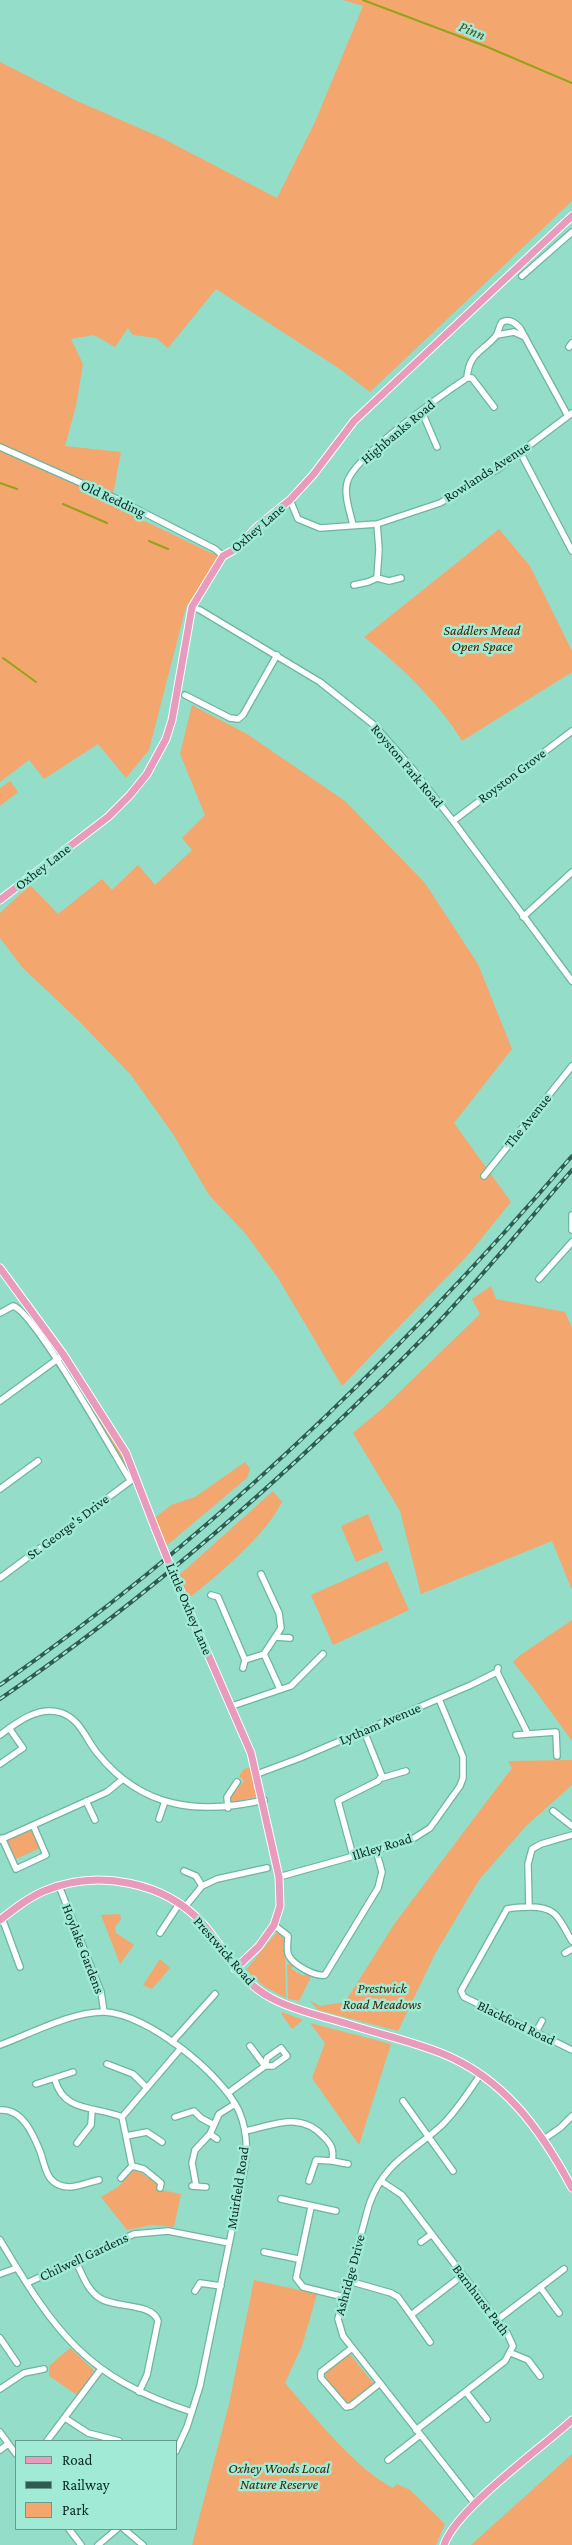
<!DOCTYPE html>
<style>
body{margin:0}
#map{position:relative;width:572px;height:2545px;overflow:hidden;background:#93ddc9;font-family:"Crimson Pro",serif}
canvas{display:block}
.legend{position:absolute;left:15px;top:2440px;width:162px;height:90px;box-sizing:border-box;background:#a0ead6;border:1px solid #649d8e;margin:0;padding:6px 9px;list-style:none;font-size:15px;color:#0a2922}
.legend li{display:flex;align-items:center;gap:10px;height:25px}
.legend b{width:25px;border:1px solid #649d8e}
</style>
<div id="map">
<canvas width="572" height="2545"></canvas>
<ul class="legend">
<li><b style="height:6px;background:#e89bbc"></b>Road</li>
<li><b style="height:6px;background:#305b50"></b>Railway</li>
<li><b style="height:14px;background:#f4a66f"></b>Park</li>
</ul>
</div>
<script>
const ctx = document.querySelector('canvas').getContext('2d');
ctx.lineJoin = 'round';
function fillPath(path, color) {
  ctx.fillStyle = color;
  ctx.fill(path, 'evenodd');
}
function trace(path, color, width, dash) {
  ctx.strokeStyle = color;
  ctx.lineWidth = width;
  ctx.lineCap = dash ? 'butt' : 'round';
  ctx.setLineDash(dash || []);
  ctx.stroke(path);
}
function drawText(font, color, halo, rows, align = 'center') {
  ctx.font = font + ' "Crimson Pro",serif';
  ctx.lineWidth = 5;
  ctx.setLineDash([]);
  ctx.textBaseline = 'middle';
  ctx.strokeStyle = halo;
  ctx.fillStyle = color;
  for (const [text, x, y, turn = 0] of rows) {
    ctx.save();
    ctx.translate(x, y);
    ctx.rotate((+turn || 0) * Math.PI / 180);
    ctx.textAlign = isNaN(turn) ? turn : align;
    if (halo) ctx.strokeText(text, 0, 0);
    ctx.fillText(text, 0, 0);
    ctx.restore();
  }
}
const green = new Path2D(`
 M 343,0 L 572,0 L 572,201 L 370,392 L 340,369 L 216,289 L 168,348 L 156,338 L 133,335 L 128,328 L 115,347 L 94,335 L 71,339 L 83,364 L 76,406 L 65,446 L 121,452 L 111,505 L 220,557 L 186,607 L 149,750 L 126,778 L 98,744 L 44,779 L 29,760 L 0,782 L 0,62 L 77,101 L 160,137 L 277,198 L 315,122 L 363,6 Z
 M 499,529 L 530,566 L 572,651 L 572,672 L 462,741 C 441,705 398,663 364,637 Z
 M 192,705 L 247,734 L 345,801 L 425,883 L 478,964 L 512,1049 L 454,1123 L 511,1202 L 467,1256 L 342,1386 L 278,1278 L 245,1233 L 209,1195 L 173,1134 L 131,1075 L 78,1020 L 22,967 L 0,938 L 0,913 L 30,885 L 58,914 L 102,879 L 112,890 L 138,865 L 155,885 L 192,850 L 182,838 L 205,815 L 180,754 Z
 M 10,781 L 18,792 L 0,806 L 0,788 Z
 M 491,1286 L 496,1299 L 565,1312 L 572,1328 L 572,1590 L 552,1541 L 421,1594 L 400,1511 L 353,1433 L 384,1407 L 480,1314 L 472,1299 Z
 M 62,1363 L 65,1363 L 131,1468 L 130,1472 Z
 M 245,1462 L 250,1469 L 247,1478 L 166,1546 L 155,1518 L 171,1505 L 195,1497 Z
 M 273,1491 L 282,1502 C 265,1536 219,1574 189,1598 L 176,1578 Z
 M 368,1514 L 383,1550 L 356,1562 L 341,1526 Z
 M 387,1561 L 409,1610 L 333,1645 L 311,1595 Z
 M 572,1620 L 572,1741 L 535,1690 L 513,1662 L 519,1656 Z
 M 572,1760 L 572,1785 L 526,1826 L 479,1880 L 435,1954 L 398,2031 L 318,2010 L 309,2000 L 320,2006 L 345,2002 L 395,1923 L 512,1768 L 508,1761 Z
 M 250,1767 L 257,1795 L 255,1797 L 230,1803 L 229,1796 L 244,1781 L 239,1776 L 244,1769 Z
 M 33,1828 L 42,1847 L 14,1860 L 6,1840 Z
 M 120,1914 L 121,1919 L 115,1927 L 116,1933 L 134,1945 L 120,1964 L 101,1915 Z
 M 280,1932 L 285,1941 L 286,1998 L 265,1987 L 246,1970 L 276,1933 Z
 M 160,1959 L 170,1968 L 152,1989 L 143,1985 Z
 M 290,1963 L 293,1966 L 291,1969 L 304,1976 L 306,1973 L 311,1977 L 299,2001 L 288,1999 L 287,1965 Z
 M 282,2012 L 303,2020 L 292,2029 L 282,2015 Z
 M 310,2023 L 391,2044 L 359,2145 L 312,2078 L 325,2043 Z
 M 135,2169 L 158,2184 L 157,2189 L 181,2194 L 174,2227 L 153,2225 L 127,2230 L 101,2197 L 118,2187 Z
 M 254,2280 L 317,2294 L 302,2346 L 285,2383 C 311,2413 358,2471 393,2488 L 397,2484 L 410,2490 L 445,2524 L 436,2545 L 192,2545 L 229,2404 Z
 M 70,2348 L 93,2369 L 94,2373 L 77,2395 L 49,2376 L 49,2366 Z
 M 347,2354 L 350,2354 L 374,2384 L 347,2404 L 324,2377 L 324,2372 Z
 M 572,2454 L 572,2545 L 471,2545 Z`);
const stream = new Path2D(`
 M 363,0 L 485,46 L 572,83
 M 0,483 L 17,489
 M 63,504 L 107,523
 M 149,541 L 168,549
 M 3,658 L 36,682`);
const minor = new Path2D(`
 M 522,276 L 572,232
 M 497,335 L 514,332 L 525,337
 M 569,347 L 572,343
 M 467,378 L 472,378 L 494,407
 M 422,412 L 437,447
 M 0,447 L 117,499 L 215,549 L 223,556
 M 520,452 L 572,551
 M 290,500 L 298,519 L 320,528 L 377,524 L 440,503 L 498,469 L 572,413
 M 377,524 L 379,549 L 377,578 L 389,581 L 401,578
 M 353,525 C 350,512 344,496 347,483 C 352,458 443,394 467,378 C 469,353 481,353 495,337 C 499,333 498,327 502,322 C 510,319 514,322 520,328 L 568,416
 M 354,585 L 368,582 L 377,578
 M 192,607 L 200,610 L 320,682 L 374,725 L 411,767 L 453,821 L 572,981
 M 185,695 L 230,718 L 238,719 L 243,715 L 277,655
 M 453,821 L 572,731
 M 523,917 L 572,872
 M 484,1176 L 572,1066
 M 572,1215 L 572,1230
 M 539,1279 L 572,1242
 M 0,1313 L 13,1306 C 34,1311 114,1454 130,1480
 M 0,1401 L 59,1358
 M 0,1489 L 38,1461
 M 261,1574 L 279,1613 L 281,1628 L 264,1654 L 280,1689
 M 0,1578 L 133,1479
 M 211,1595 L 218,1597 L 245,1660 L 264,1654
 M 276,1637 L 290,1638
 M 243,1668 L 245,1660
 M 497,1672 L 528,1734 L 556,1732 L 557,1756
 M 232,1706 L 291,1686 L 323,1654
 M 0,1735 C 17,1722 39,1705 62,1713 C 81,1720 86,1740 98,1754 C 142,1809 200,1815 264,1800
 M 516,1735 L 528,1734
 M 0,1764 L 23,1748 L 9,1728
 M 257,1774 L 300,1758 L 471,1685 L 497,1672 L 498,1668
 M 382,1778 L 406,1771
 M 86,1801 L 95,1820
 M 228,1808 L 227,1797 L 237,1782
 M 553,1811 L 572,1826
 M 159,1819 L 165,1801
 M 2,1838 L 16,1869 L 46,1855 L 33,1825
 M 0,1840 L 107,1792 L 123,1779
 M 353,1856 L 338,1801 L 378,1781 L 382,1776 L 364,1731
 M 184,1871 L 196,1876 L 202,1886
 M 279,1877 L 411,1840 L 430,1828 L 460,1786 L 463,1778 L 463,1757 L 439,1699
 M 59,1886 L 101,1992 L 104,2012
 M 529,1907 L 528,1864 L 532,1849 L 541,1844 L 572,1835
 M 184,1908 L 202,1886 L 217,1879 L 267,1868
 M 2,1918 L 20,1967
 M 274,1925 L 288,1936 C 288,1942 286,1951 289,1956 C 294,1965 315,1977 325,1975 L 378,1888 L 382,1872 L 376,1850
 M 160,1933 L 179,1904
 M 572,1941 C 559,1920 558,1907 531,1907 C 522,1907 515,1907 507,1909 L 461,1991 L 464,1997 L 572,2050
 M 565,1953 L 572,1949
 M 536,2032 L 542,2021
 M 172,2042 L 215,1994
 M 0,2045 C 30,2034 73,2011 105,2012 C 147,2014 221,2073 239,2111 C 247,2130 248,2151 244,2171 L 200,2386 L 187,2427 L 176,2451
 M 250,2046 L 265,2066
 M 107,2064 L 133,2074 L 147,2088
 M 55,2080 C 64,2113 96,2106 122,2117 L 181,2048
 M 36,2084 L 73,2072
 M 228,2093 L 265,2066 L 273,2066 L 287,2056 L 281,2048 L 267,2058 L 265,2066
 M 403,2101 L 453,2171
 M 0,2110 C 22,2108 33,2134 40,2151 C 46,2168 46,2186 69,2187 C 78,2187 89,2182 99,2180
 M 175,2117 L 194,2111 L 201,2118 L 214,2125
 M 245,2131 C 275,2125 301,2111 324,2137 C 332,2145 334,2150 332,2161 L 348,2164
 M 210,2134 L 217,2139
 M 126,2136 L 147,2132 L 162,2142
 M 544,2139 L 560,2128 L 572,2116
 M 77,2143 L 91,2125 L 92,2110
 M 132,2166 L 144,2169 L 161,2183 L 160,2188
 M 121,2178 L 132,2166 L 122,2117
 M 309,2181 L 316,2160 L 332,2161
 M 381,2181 L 402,2195 L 507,2333 L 513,2346 L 505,2361 L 416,2430
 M 196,2185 L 192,2163 L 195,2150 L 210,2134 L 219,2114 L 235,2104
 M 192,2186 L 206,2187
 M 281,2199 L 336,2211
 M 311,2207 L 296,2278 L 303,2287 L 344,2297
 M 0,2240 C 55,2332 86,2378 192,2412
 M 421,2242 L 432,2234
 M 264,2252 L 298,2259
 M 75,2260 C 82,2273 86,2288 98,2297 C 114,2309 152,2302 158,2321 L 147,2375 L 139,2392
 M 0,2274 L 17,2268
 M 349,2281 L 391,2293 L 398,2297 L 411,2315 L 463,2275
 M 27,2283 L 134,2234 L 168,2231 L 229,2243
 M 540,2287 L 559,2313
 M 195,2291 L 200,2283 L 221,2286
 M 411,2315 L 430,2342
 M 497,2320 L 564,2269
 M 0,2338 L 17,2363
 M 352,2348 L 321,2372 L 321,2378 L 346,2407 L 351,2406 L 380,2383
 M 511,2353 L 528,2360 L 540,2376
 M 0,2389 L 24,2373 L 44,2369
 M 466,2392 L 487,2419
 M 65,2418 L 88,2433 L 119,2441
 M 0,2432 L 16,2454
 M 47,2441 L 101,2369
 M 0,2450 L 8,2444
 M 388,2460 L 420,2435
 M 475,2504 L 343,2336 L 338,2319 L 369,2205 C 384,2162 410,2154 441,2126 C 457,2111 468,2092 481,2074
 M 69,2529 L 81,2545
 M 124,2529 L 143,2545
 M 98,2545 L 117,2529`);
const major = new Path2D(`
 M 0,900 L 108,817 L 130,795 L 147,774 L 166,739 L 172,720 L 192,607 L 223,556 L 234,550 L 258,526 L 290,500 L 313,475 L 354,421 L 572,216
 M 0,1268 L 63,1354 L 126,1453 L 155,1528
 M 177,1583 L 251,1753 L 279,1877 L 280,1906 L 274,1925 L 259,1946 L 235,1969
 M 0,1920 C 14,1909 28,1898 44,1891 C 97,1869 165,1881 204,1925 C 228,1953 238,1981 273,1999 C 296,2011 322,2016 348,2024 C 379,2034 411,2041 441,2053 C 504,2078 541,2130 572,2188
 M 444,2545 C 456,2509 540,2449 572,2420`);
const rail = new Path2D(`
 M 0,1685 C 214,1536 402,1353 572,1156
 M 0,1699 C 156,1592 300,1464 432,1329 C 481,1278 526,1223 572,1170`);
const majorBridge = new Path2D(`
 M 155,1528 L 177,1583`);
const streetNames = [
 ["Highbanks Road",398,432,-40],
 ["Rowlands Avenue",487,472,-33],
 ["Old Redding",113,499,25],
 ["Oxhey Lane",258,528,-41],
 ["Royston Park Road",407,766,50],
 ["Royston Grove",512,776,-37],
 ["Oxhey Lane",43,867,-38],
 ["The Avenue",528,1121,-51],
 ["St. George's Drive",68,1527,-37],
 ["Little Oxhey Lane",189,1609,67],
 ["Lytham Avenue",380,1724,-23],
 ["Ilkley Road",382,1847,-17],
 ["Hoylake Gardens",83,1949,69],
 ["Prestwick Road",224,1951,49],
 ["Blackford Road",516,2023,26],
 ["Muirfield Road",238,2188,-81],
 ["Chilwell Gardens",84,2257,-25],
 ["Ashridge Drive",350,2275,-75],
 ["Barnhurst Path",481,2300,53]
];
const parkNames = [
 ["Saddlers Mead",482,631],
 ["Open Space",482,647],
 ["Prestwick",382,1989],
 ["Road Meadows",382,2005],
 ["Oxhey Woods Local",279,2469],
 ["Nature Reserve",279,2485]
];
const waterNames = [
 ["Pinn",472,31,22]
];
fillPath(green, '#f4a66f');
trace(stream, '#95a218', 2);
trace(minor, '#6db5a2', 8);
trace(major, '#fff', 9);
trace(minor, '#fff', 5.5);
trace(major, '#e89bbc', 7);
trace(rail, '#305b50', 4);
trace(rail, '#a0ead6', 2, [5.5]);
trace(majorBridge, '#fff', 9, []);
trace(majorBridge, '#e89bbc', 7);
drawText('14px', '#0a2922', '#a0ead6', streetNames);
drawText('italic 14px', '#462101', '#a0ead6', parkNames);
drawText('italic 15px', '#454b19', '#a0ead6', waterNames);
</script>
